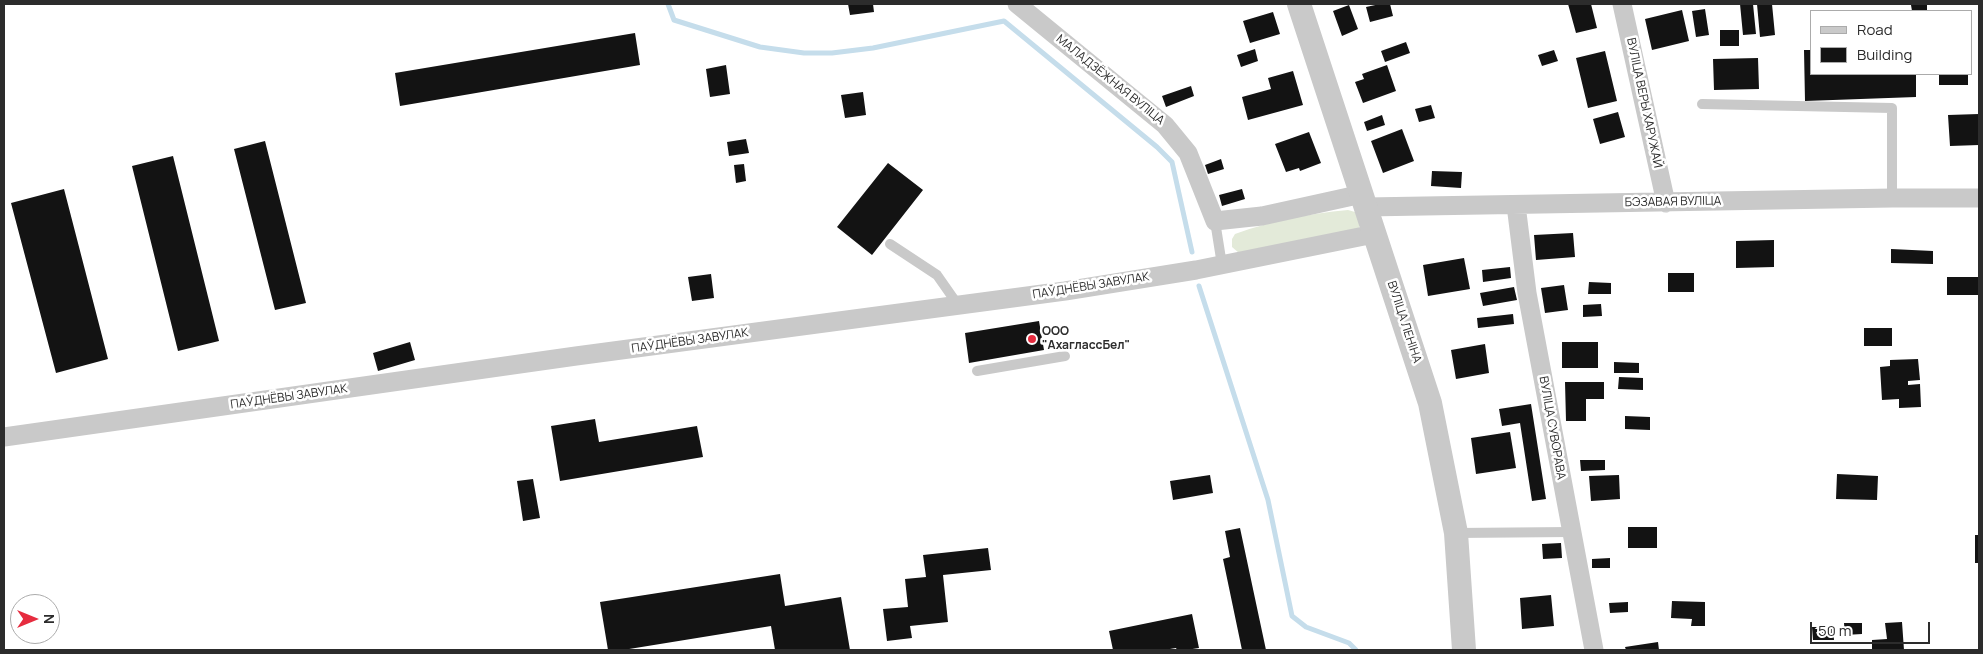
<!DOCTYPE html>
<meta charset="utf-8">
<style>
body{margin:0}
#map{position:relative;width:1983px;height:654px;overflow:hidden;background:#fff;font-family:Manrope,sans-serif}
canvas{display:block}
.frame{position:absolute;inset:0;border:5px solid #2c2c2c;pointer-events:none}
.legend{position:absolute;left:1810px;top:10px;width:162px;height:65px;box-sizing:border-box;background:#fff;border:1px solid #ababab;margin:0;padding:6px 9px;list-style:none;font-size:15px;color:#2c2c2c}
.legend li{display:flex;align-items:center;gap:10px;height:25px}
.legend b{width:25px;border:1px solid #ababab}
.north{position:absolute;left:10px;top:594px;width:50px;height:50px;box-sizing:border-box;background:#fff;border:1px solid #ababab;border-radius:50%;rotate:90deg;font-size:14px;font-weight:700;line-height:20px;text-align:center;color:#2c2c2c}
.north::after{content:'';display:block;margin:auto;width:18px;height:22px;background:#e62c3f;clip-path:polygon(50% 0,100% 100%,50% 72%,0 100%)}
.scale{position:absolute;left:1810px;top:622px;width:120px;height:22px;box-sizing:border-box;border:2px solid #2c2c2c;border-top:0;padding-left:6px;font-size:15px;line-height:18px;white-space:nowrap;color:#2c2c2c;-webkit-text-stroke:4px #fff;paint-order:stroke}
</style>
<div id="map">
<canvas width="1983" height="654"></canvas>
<div class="frame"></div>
<ul class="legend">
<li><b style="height:6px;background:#c9c9c9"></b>Road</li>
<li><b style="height:14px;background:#131313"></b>Building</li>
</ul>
<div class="north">N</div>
<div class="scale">50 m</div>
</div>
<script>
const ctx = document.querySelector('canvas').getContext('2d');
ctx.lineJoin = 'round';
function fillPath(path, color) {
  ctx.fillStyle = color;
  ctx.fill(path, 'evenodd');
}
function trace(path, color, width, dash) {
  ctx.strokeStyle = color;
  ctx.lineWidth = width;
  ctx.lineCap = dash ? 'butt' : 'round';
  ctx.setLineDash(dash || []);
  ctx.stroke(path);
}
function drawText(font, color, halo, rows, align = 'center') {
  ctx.font = font + ' Manrope,sans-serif';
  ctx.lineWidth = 5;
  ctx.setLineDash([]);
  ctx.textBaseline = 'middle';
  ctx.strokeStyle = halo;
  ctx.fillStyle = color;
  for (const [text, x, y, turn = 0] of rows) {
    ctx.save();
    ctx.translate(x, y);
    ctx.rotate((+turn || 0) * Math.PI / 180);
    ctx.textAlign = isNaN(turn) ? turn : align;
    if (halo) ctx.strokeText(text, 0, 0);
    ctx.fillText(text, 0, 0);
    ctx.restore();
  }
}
const green = new Path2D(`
 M 1348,210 L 1355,212 L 1360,225 L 1358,230 L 1239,253 L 1232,247 L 1232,239 L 1235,234 C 1274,220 1307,214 1348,210 Z`);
const stream = new Path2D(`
 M 668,4 L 674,20 L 760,47 L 804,53 L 832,53 L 873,48 L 1004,21 L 1157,147 L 1172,162 L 1192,252
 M 1199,286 L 1268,500 L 1292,616 L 1306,627 L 1349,643 L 1356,650`);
const building = new Path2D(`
 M 848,4 L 873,4 L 874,12 L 850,15 Z
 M 1380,4 L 1390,4 L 1393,16 L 1370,22 L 1366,7 Z
 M 1568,4 L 1591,4 L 1597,28 L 1576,33 Z
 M 1740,4 L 1753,4 L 1756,34 L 1743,35 Z
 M 1757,4 L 1772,4 L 1775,35 L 1760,37 Z
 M 1927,4 L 1927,11 L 1912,11 L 1911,5 Z
 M 1349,5 L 1358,29 L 1342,36 L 1333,11 Z
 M 1705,9 L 1709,35 L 1696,37 L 1692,11 Z
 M 1682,10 L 1689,41 L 1652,50 L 1645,19 Z
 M 1273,12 L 1280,34 L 1250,43 L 1243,21 Z
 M 1720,30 L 1739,30 L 1739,46 L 1720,46 Z
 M 635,33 L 640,65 L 400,106 L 395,73 Z
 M 1406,42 L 1410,53 L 1385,62 L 1381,51 Z
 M 1255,49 L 1258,61 L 1241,67 L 1237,55 Z
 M 1554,50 L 1558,61 L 1542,66 L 1538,55 Z
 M 1804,50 L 1812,50 L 1812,74 L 1916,74 L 1916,97 L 1805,101 Z
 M 1605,51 L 1617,101 L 1588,108 L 1576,58 Z
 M 1758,58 L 1759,89 L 1714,90 L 1713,59 Z
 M 726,65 L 730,94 L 710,97 L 706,69 Z
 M 1387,65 L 1396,91 L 1363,103 L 1355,82 L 1364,79 L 1362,74 Z
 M 1293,71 L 1303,105 L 1248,120 L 1242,97 L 1271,89 L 1268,78 Z
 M 1939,74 L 1968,74 L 1968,85 L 1939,85 Z
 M 1191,86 L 1194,96 L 1166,107 L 1162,96 Z
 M 863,92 L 866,115 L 845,118 L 841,95 Z
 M 1431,105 L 1435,118 L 1419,122 L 1415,109 Z
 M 1618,112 L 1625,137 L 1600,144 L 1593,119 Z
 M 1979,114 L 1979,145 L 1950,146 L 1948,115 Z
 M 1382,115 L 1385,125 L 1367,131 L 1364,122 Z
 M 1402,129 L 1414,161 L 1383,173 L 1371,141 Z
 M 1309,132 L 1321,163 L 1300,171 L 1299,168 L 1286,172 L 1275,144 Z
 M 746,139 L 749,153 L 729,156 L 727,142 Z
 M 265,141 L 306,303 L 275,310 L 234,149 Z
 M 173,156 L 219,341 L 178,351 L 132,166 Z
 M 1221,159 L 1224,169 L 1208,174 L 1205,165 Z
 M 888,163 L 923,190 L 872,255 L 837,227 Z
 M 744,164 L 746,181 L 736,183 L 734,165 Z
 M 1432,171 L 1462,172 L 1461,188 L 1431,186 Z
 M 64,189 L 108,359 L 56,373 L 11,203 Z
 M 1242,189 L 1245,199 L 1222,206 L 1219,195 Z
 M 1573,233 L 1575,257 L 1536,260 L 1534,235 Z
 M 1774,240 L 1774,267 L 1736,268 L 1736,241 Z
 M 1891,249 L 1933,251 L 1933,264 L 1891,263 Z
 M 1464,258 L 1470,289 L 1428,296 L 1423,265 Z
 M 1510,267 L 1511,278 L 1483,282 L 1482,270 Z
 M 1668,273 L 1694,273 L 1694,292 L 1668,292 Z
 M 711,274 L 714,298 L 692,301 L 688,277 Z
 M 1947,277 L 1979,277 L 1979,295 L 1947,295 Z
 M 1589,282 L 1611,283 L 1611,294 L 1588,294 Z
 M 1564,285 L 1568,310 L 1545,313 L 1541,288 Z
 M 1514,287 L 1517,300 L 1483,306 L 1480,293 Z
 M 1601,304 L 1602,316 L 1583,317 L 1583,305 Z
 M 1513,314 L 1514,324 L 1478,328 L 1477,318 Z
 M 1039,321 L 1044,350 L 969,363 L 965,333 Z
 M 1864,328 L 1892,328 L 1892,346 L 1864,346 Z
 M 410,342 L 415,360 L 378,371 L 373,353 Z
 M 1562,342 L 1598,342 L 1598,368 L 1562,368 Z
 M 1485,344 L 1489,373 L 1456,379 L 1451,350 Z
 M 1918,359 L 1920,380 L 1908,381 L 1908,385 L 1920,384 L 1921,407 L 1899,408 L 1899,399 L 1882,400 L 1880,367 L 1890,366 L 1890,360 Z
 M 1614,362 L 1639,363 L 1639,373 L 1614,373 Z
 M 1619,377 L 1643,378 L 1643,390 L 1618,389 Z
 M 1565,382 L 1604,382 L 1604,399 L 1586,399 L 1586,421 L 1566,421 Z
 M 1531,404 L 1546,499 L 1532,501 L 1520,423 L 1502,426 L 1499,409 Z
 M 1625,416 L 1650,417 L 1650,430 L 1625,429 Z
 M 595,419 L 599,442 L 697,426 L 703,457 L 560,481 L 551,426 Z
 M 1510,432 L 1516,468 L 1476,474 L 1471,438 Z
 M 1580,460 L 1605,460 L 1605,470 L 1581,471 Z
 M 1837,474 L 1878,476 L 1877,500 L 1836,499 Z
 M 1210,475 L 1213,493 L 1173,500 L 1170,481 Z
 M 1619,475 L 1620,499 L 1591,501 L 1589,476 Z
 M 533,479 L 540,518 L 523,521 L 517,481 Z
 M 1628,527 L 1657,527 L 1657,548 L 1628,548 Z
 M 1240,528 L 1266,650 L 1242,650 L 1223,559 L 1230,557 L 1225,531 Z
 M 1975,535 L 1979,535 L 1979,563 L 1975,563 Z
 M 1561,543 L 1562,558 L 1543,559 L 1542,544 Z
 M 988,548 L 991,570 L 943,575 L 948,622 L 910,626 L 912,638 L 887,641 L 883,609 L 908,607 L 905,579 L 926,577 L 923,555 Z
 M 1610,558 L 1610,568 L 1592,568 L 1592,559 Z
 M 780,574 L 785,606 L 841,597 L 850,650 L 775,650 L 771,626 L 623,650 L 608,650 L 600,602 Z
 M 1551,595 L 1554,626 L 1522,629 L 1520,598 Z
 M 1672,601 L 1705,602 L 1705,626 L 1691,626 L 1692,619 L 1671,618 Z
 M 1628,602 L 1628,612 L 1610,613 L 1609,603 Z
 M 1192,614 L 1199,648 L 1186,650 L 1177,650 L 1176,648 L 1164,650 L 1113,650 L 1109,631 Z
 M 1902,622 L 1904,650 L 1872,650 L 1872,640 L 1887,639 L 1885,623 Z
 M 1844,623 L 1862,623 L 1862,634 L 1845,635 Z
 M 1812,627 L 1833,627 L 1834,640 L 1813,640 Z
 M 1658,642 L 1659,650 L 1626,650 L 1625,647 Z`);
const service = new Path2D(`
 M 1702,104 L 1892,108 L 1892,198
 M 1215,221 L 1222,265
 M 890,244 L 937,275 L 958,305
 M 977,371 L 1065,356
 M 1456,533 L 1570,532`);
const minor = new Path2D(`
 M 1017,4 L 1165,125 L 1188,153 L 1215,221 L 1262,216 L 1362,194
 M 1622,4 L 1666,203
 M 1516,205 L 1527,293 L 1594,650
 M 1366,207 L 1892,198 L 1979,198
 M 4,437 L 576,356 L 1065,291 L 1196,270 L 1374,234`);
const tertiary = new Path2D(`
 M 1299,4 L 1430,403 L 1456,533 L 1464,650`);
const markers = [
 [1032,339,5,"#e62c3f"]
];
const streetNames = [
 ["МАЛАДЗЁЖНАЯ ВУЛІЦА",1110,80,39],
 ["ВУЛІЦА ВЕРЫ ХАРУЖАЙ",1644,103,78],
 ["БЭЗАВАЯ ВУЛІЦА",1673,202,-1],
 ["ПАЎДНЁВЫ ЗАВУЛАК",1091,286,-9],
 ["ВУЛІЦА ЛЕНІНА",1404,322,72],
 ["ПАЎДНЁВЫ ЗАВУЛАК",690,341,-8],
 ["ПАЎДНЁВЫ ЗАВУЛАК",289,397,-8],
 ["ВУЛІЦА СУВОРАВА",1552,428,80]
];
const poiNames = [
 ["ООО",1042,332],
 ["\"АхаглассБел\"",1042,346]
];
fillPath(green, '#e3ead9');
trace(stream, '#c5ddeb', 5);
fillPath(building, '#131313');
trace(service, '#c9c9c9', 10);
trace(minor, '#c9c9c9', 19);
trace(tertiary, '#c9c9c9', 24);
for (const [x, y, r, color] of markers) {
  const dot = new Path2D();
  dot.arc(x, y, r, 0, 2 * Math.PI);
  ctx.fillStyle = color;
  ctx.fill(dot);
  trace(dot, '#fff', 2);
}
drawText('12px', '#2c2c2c', '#fff', streetNames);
drawText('bold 12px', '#2c2c2c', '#fff', poiNames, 'left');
</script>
